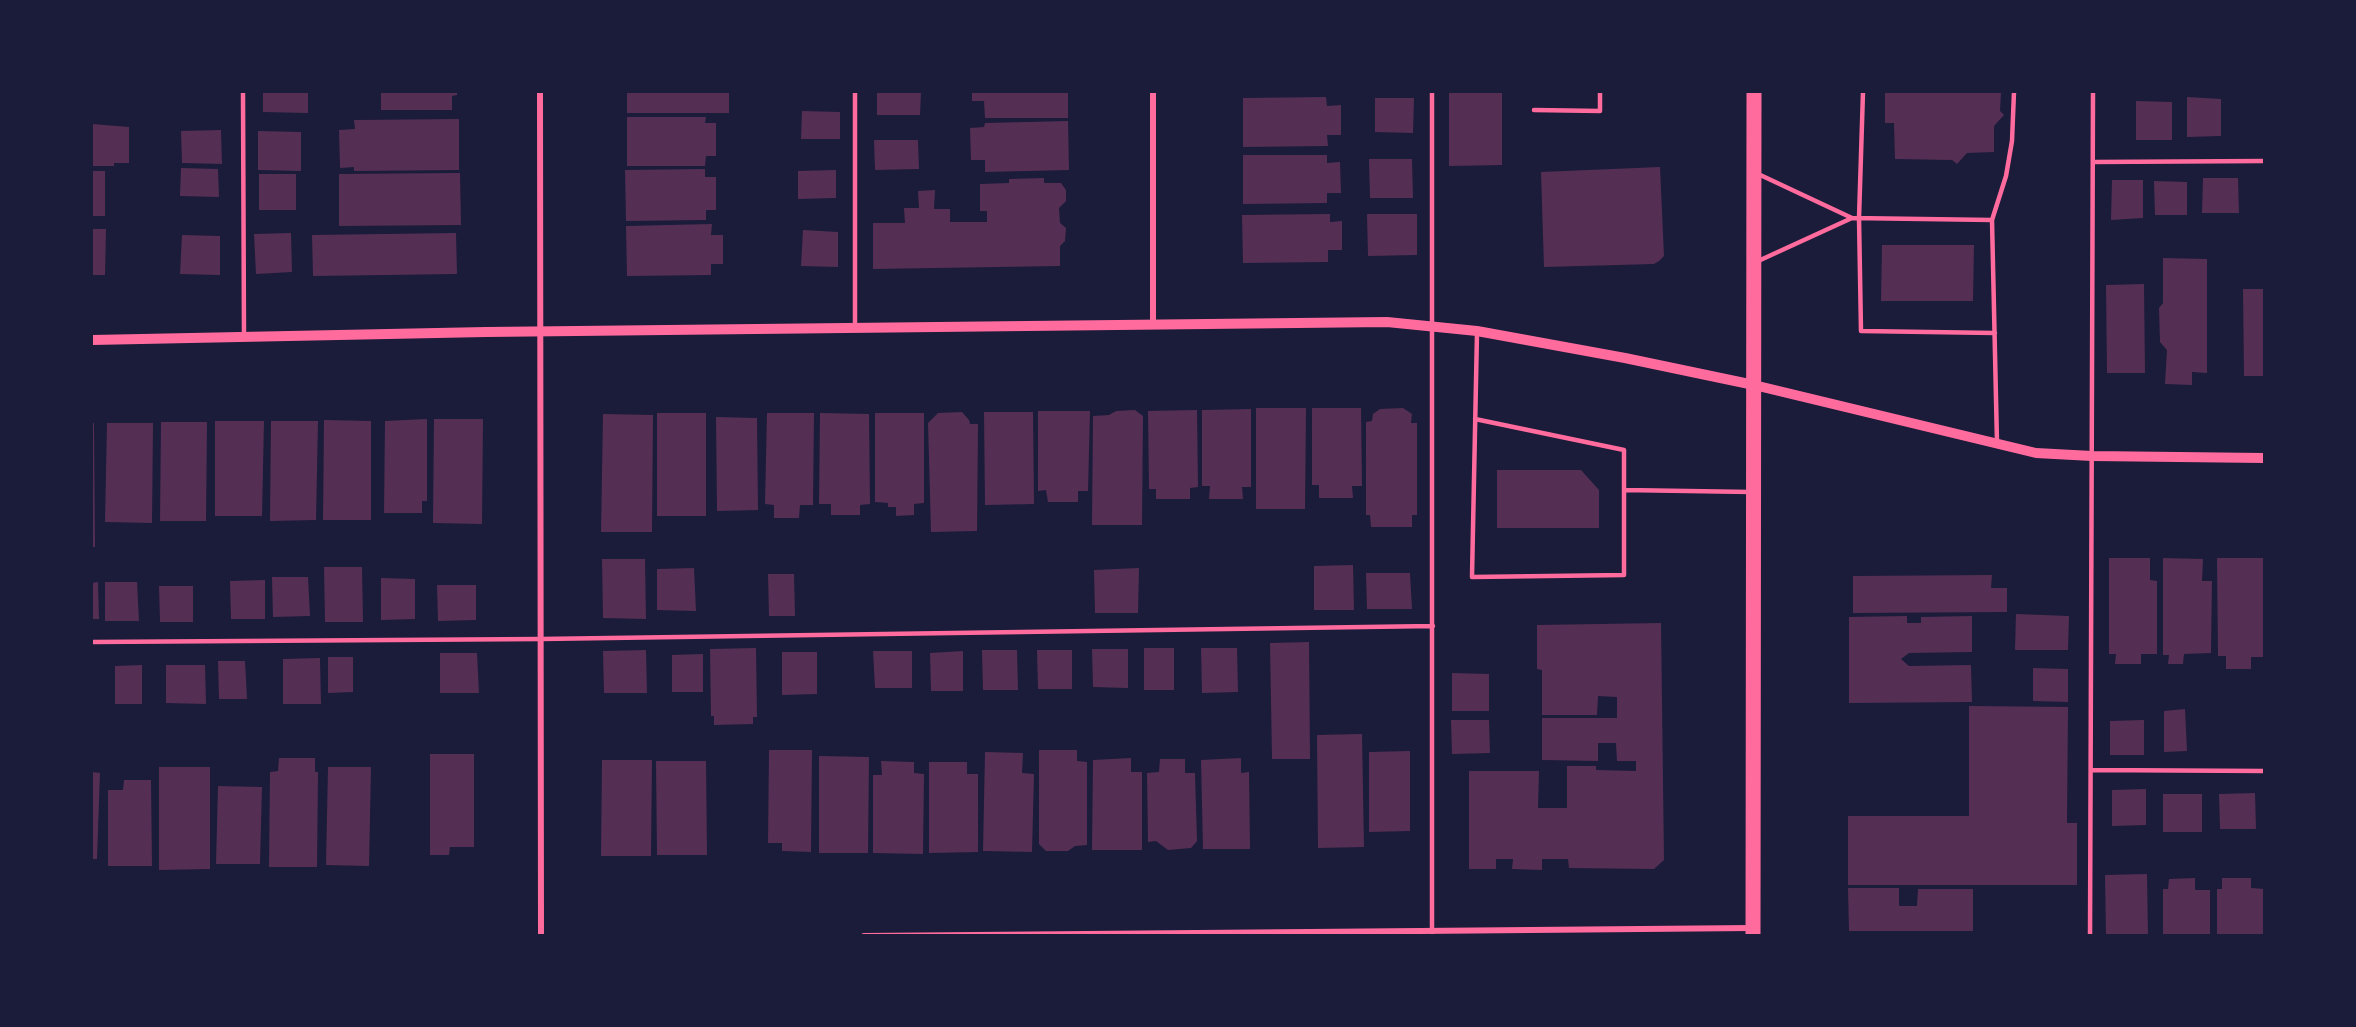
<!DOCTYPE html>
<style>
body{margin:0}
#map{position:relative;width:2356px;height:1027px;overflow:hidden;background:#1b1b3a;font-family:"Fira Sans Condensed",sans-serif}
canvas{display:block}
.frame{position:absolute;inset:0;border:93px solid #1b1b3a;pointer-events:none}
</style>
<div id="map">
<canvas width="2356" height="1027"></canvas>
<div class="frame"></div>
</div>
<script>
const ctx = document.querySelector('canvas').getContext('2d');
ctx.lineJoin = 'round';
function fillPath(path, color) {
  ctx.fillStyle = color;
  ctx.fill(path, 'evenodd');
}
function trace(path, color, width, dash) {
  ctx.strokeStyle = color;
  ctx.lineWidth = width;
  ctx.lineCap = dash ? 'butt' : 'round';
  ctx.setLineDash(dash || []);
  ctx.stroke(path);
}
const building = new Path2D(`
 M 263,92 L 308,92 L 308,113 L 263,112 Z
 M 381,92 L 457,92 L 457,95 L 452,96 L 452,110 L 381,110 Z
 M 627,92 L 729,92 L 729,113 L 627,113 Z
 M 877,92 L 921,92 L 920,115 L 877,115 Z
 M 972,92 L 1068,92 L 1068,118 L 985,118 L 984,101 L 972,101 Z
 M 1449,92 L 1502,92 L 1502,165 L 1449,166 Z
 M 1885,92 L 2001,92 L 2000,111 L 2004,115 L 1994,126 L 1994,152 L 1967,153 L 1957,164 L 1952,160 L 1895,159 L 1894,123 L 1885,123 Z
 M 1326,97 L 1327,106 L 1341,105 L 1341,135 L 1327,135 L 1328,146 L 1243,147 L 1243,98 Z
 M 2187,97 L 2221,99 L 2221,136 L 2187,137 Z
 M 1375,98 L 1414,98 L 1413,133 L 1375,132 Z
 M 2136,101 L 2172,102 L 2172,140 L 2136,140 Z
 M 802,111 L 840,112 L 840,139 L 801,139 Z
 M 627,117 L 706,117 L 705,123 L 716,123 L 716,156 L 706,156 L 705,166 L 627,166 Z
 M 459,119 L 459,170 L 354,171 L 354,167 L 340,168 L 339,130 L 355,129 L 354,120 Z
 M 1068,121 L 1069,170 L 985,172 L 985,160 L 971,160 L 970,128 L 984,127 L 985,123 Z
 M 92,124 L 129,127 L 129,163 L 114,163 L 114,166 L 92,166 Z
 M 221,130 L 222,164 L 182,163 L 181,131 Z
 M 258,131 L 301,132 L 301,171 L 258,170 Z
 M 874,140 L 918,140 L 919,169 L 875,170 Z
 M 1243,155 L 1327,155 L 1327,163 L 1340,162 L 1341,193 L 1327,193 L 1327,203 L 1243,204 Z
 M 1369,159 L 1412,159 L 1413,198 L 1370,198 Z
 M 1660,167 L 1664,256 L 1659,261 L 1654,264 L 1544,267 L 1541,172 Z
 M 181,168 L 218,169 L 219,197 L 180,196 Z
 M 705,169 L 705,177 L 716,177 L 716,210 L 706,210 L 706,220 L 626,221 L 625,170 Z
 M 836,170 L 836,198 L 798,199 L 798,171 Z
 M 92,171 L 105,171 L 105,216 L 92,216 Z
 M 460,173 L 461,225 L 339,226 L 339,174 Z
 M 259,174 L 296,174 L 296,210 L 259,210 Z
 M 1044,178 L 1044,183 L 1061,183 L 1066,190 L 1066,201 L 1059,208 L 1060,223 L 1066,228 L 1065,241 L 1060,246 L 1060,266 L 873,269 L 873,223 L 905,223 L 904,208 L 919,208 L 918,191 L 935,190 L 934,209 L 950,209 L 950,222 L 987,222 L 987,211 L 980,211 L 980,184 L 1009,183 L 1009,179 Z
 M 2203,178 L 2238,178 L 2239,213 L 2202,213 Z
 M 2112,180 L 2143,180 L 2143,218 L 2111,220 Z
 M 2154,181 L 2187,182 L 2187,215 L 2155,215 Z
 M 1330,214 L 1330,222 L 1342,221 L 1342,250 L 1328,250 L 1328,262 L 1243,263 L 1242,215 Z
 M 1367,214 L 1417,214 L 1417,255 L 1368,256 Z
 M 712,224 L 711,235 L 723,235 L 723,264 L 711,264 L 711,275 L 627,276 L 626,226 Z
 M 92,229 L 106,229 L 105,275 L 92,275 Z
 M 803,230 L 838,232 L 838,267 L 801,266 Z
 M 291,233 L 292,272 L 256,274 L 254,234 Z
 M 456,233 L 457,274 L 313,276 L 312,235 Z
 M 182,235 L 220,236 L 220,275 L 180,274 Z
 M 1882,245 L 1974,245 L 1973,301 L 1881,301 Z
 M 2163,258 L 2207,259 L 2207,373 L 2192,372 L 2192,385 L 2165,384 L 2167,350 L 2160,342 L 2159,308 L 2163,303 Z
 M 2144,284 L 2145,373 L 2107,373 L 2106,285 Z
 M 2243,289 L 2264,289 L 2264,376 L 2244,376 Z
 M 1256,408 L 1306,408 L 1305,509 L 1256,509 Z
 M 1312,408 L 1361,408 L 1362,486 L 1352,486 L 1353,498 L 1319,498 L 1319,485 L 1312,485 Z
 M 1403,408 L 1412,414 L 1411,423 L 1417,423 L 1417,515 L 1412,515 L 1412,527 L 1371,527 L 1370,515 L 1366,515 L 1366,422 L 1372,421 L 1373,414 L 1380,409 Z
 M 1251,409 L 1251,487 L 1242,487 L 1243,499 L 1209,499 L 1210,486 L 1202,486 L 1202,410 Z
 M 1135,410 L 1143,416 L 1142,525 L 1092,525 L 1093,416 L 1109,415 L 1116,411 Z
 M 1197,410 L 1198,487 L 1190,488 L 1190,499 L 1156,499 L 1156,489 L 1149,489 L 1148,411 Z
 M 1038,411 L 1090,411 L 1088,491 L 1078,491 L 1078,502 L 1048,502 L 1046,490 L 1038,491 Z
 M 962,412 L 969,420 L 970,424 L 978,424 L 977,531 L 931,532 L 928,423 L 938,413 Z
 M 984,412 L 1033,412 L 1034,504 L 985,505 Z
 M 657,413 L 706,413 L 706,516 L 657,516 Z
 M 767,413 L 814,413 L 813,505 L 800,505 L 799,518 L 774,518 L 774,505 L 765,504 Z
 M 820,413 L 869,414 L 870,504 L 860,505 L 860,515 L 831,515 L 831,504 L 819,504 Z
 M 875,413 L 924,413 L 924,503 L 914,504 L 914,515 L 896,516 L 896,507 L 888,507 L 888,503 L 875,502 Z
 M 603,414 L 653,415 L 652,532 L 601,532 Z
 M 716,417 L 757,418 L 758,510 L 717,511 Z
 M 427,419 L 427,501 L 422,501 L 422,513 L 384,513 L 385,421 Z
 M 434,419 L 483,419 L 482,524 L 433,523 Z
 M 324,420 L 371,421 L 371,520 L 323,520 Z
 M 215,421 L 264,421 L 262,516 L 215,516 Z
 M 271,421 L 318,421 L 316,520 L 270,521 Z
 M 161,422 L 207,422 L 206,521 L 160,521 Z
 M 92,423 L 94,423 L 95,547 L 92,547 Z
 M 107,423 L 153,423 L 152,523 L 105,522 Z
 M 1497,470 L 1581,470 L 1599,490 L 1599,528 L 1497,528 Z
 M 2109,558 L 2150,558 L 2150,580 L 2157,581 L 2157,654 L 2141,654 L 2141,664 L 2115,664 L 2116,654 L 2109,654 Z
 M 2163,558 L 2203,559 L 2202,581 L 2212,581 L 2211,653 L 2184,654 L 2183,664 L 2168,664 L 2169,655 L 2163,655 Z
 M 2217,558 L 2264,558 L 2264,657 L 2251,657 L 2251,669 L 2226,669 L 2226,656 L 2218,656 Z
 M 602,559 L 645,559 L 646,619 L 603,618 Z
 M 1353,565 L 1354,610 L 1314,610 L 1314,566 Z
 M 324,567 L 362,567 L 363,622 L 325,622 Z
 M 694,568 L 696,611 L 657,610 L 657,569 Z
 M 1139,568 L 1138,613 L 1095,613 L 1094,570 Z
 M 1366,573 L 1410,573 L 1412,609 L 1367,609 Z
 M 768,574 L 794,574 L 795,616 L 769,616 Z
 M 1992,575 L 1991,588 L 2007,588 L 2007,612 L 1853,613 L 1853,576 Z
 M 272,577 L 308,577 L 310,616 L 273,617 Z
 M 381,578 L 415,579 L 415,619 L 381,620 Z
 M 265,580 L 265,619 L 231,619 L 230,581 Z
 M 98,582 L 99,619 L 92,619 L 92,583 Z
 M 105,582 L 137,582 L 139,621 L 105,621 Z
 M 437,585 L 476,585 L 476,620 L 438,621 Z
 M 159,586 L 193,586 L 193,622 L 160,622 Z
 M 2016,614 L 2069,616 L 2068,650 L 2015,650 Z
 M 1907,616 L 1907,623 L 1921,623 L 1921,617 L 1972,616 L 1972,652 L 1909,653 L 1901,659 L 1909,666 L 1971,665 L 1972,702 L 1849,703 L 1849,617 Z
 M 1661,623 L 1664,860 L 1654,869 L 1569,868 L 1568,859 L 1542,859 L 1542,870 L 1512,869 L 1513,859 L 1496,859 L 1496,869 L 1469,869 L 1469,771 L 1539,771 L 1538,808 L 1567,808 L 1567,766 L 1596,766 L 1596,770 L 1636,771 L 1636,761 L 1617,761 L 1616,743 L 1598,743 L 1598,761 L 1542,760 L 1542,718 L 1617,718 L 1617,697 L 1598,696 L 1597,715 L 1542,715 L 1542,670 L 1537,669 L 1537,625 Z
 M 1309,642 L 1310,759 L 1272,759 L 1270,643 Z
 M 756,648 L 757,717 L 753,717 L 753,724 L 714,725 L 714,716 L 711,716 L 710,649 Z
 M 1144,648 L 1174,648 L 1174,690 L 1144,690 Z
 M 1201,648 L 1237,648 L 1238,692 L 1202,693 Z
 M 1092,649 L 1128,649 L 1128,688 L 1093,687 Z
 M 646,650 L 647,693 L 604,693 L 603,651 Z
 M 982,650 L 1017,650 L 1018,690 L 983,690 Z
 M 1037,650 L 1072,650 L 1072,689 L 1038,689 Z
 M 873,651 L 912,651 L 912,688 L 875,688 Z
 M 963,651 L 963,691 L 931,691 L 930,653 Z
 M 782,652 L 817,652 L 817,694 L 782,695 Z
 M 440,653 L 477,653 L 479,693 L 440,693 Z
 M 703,654 L 703,692 L 672,692 L 672,655 Z
 M 328,657 L 353,657 L 353,692 L 328,693 Z
 M 320,658 L 321,704 L 283,704 L 283,659 Z
 M 218,661 L 245,661 L 247,699 L 219,699 Z
 M 142,665 L 142,704 L 115,704 L 115,666 Z
 M 166,665 L 205,665 L 206,704 L 166,703 Z
 M 2033,668 L 2068,669 L 2068,702 L 2033,701 Z
 M 1452,673 L 1489,674 L 1489,711 L 1452,711 Z
 M 1969,706 L 2068,707 L 2067,823 L 2077,823 L 2077,885 L 1848,885 L 1848,816 L 1969,816 Z
 M 2185,709 L 2187,751 L 2164,752 L 2164,711 Z
 M 1451,720 L 1489,720 L 1490,753 L 1452,754 Z
 M 2144,720 L 2144,755 L 2110,755 L 2110,721 Z
 M 1362,734 L 1364,847 L 1318,848 L 1317,735 Z
 M 769,750 L 812,750 L 811,852 L 782,851 L 782,843 L 768,843 Z
 M 1039,750 L 1077,750 L 1077,761 L 1087,762 L 1087,845 L 1075,846 L 1068,851 L 1046,851 L 1039,844 Z
 M 1410,751 L 1410,831 L 1369,832 L 1369,752 Z
 M 985,752 L 1023,753 L 1022,773 L 1034,774 L 1032,852 L 983,851 Z
 M 430,754 L 474,754 L 474,847 L 450,847 L 449,855 L 430,855 Z
 M 819,756 L 869,757 L 868,853 L 819,853 Z
 M 279,758 L 315,758 L 315,772 L 318,772 L 317,867 L 269,867 L 270,772 L 278,771 Z
 M 1131,758 L 1131,772 L 1142,772 L 1142,850 L 1092,850 L 1093,760 Z
 M 1241,758 L 1241,773 L 1249,772 L 1250,849 L 1203,849 L 1201,760 Z
 M 1160,759 L 1185,759 L 1185,773 L 1195,773 L 1197,841 L 1191,848 L 1168,850 L 1156,841 L 1148,842 L 1147,773 L 1159,772 Z
 M 602,760 L 652,760 L 651,856 L 601,856 Z
 M 656,761 L 706,761 L 707,855 L 657,855 Z
 M 881,761 L 914,762 L 914,773 L 924,774 L 923,854 L 873,853 L 873,775 L 882,775 Z
 M 929,762 L 967,762 L 967,774 L 978,774 L 978,852 L 929,853 Z
 M 159,767 L 210,767 L 210,869 L 159,870 Z
 M 328,767 L 371,767 L 369,866 L 326,865 Z
 M 92,772 L 100,773 L 97,859 L 92,859 Z
 M 124,780 L 151,780 L 152,866 L 108,866 L 108,790 L 123,790 Z
 M 218,786 L 262,787 L 260,864 L 216,864 Z
 M 2146,789 L 2146,825 L 2112,826 L 2112,790 Z
 M 2255,793 L 2256,829 L 2220,829 L 2219,794 Z
 M 2163,794 L 2202,794 L 2202,832 L 2163,832 Z
 M 2147,874 L 2148,936 L 2106,936 L 2105,875 Z
 M 2195,878 L 2195,890 L 2210,890 L 2210,936 L 2163,936 L 2163,889 L 2168,889 L 2169,879 Z
 M 2222,878 L 2251,878 L 2251,888 L 2264,889 L 2264,936 L 2217,936 L 2217,889 L 2222,889 Z
 M 1848,888 L 1899,888 L 1899,906 L 1917,906 L 1918,889 L 1973,889 L 1973,931 L 1849,931 Z`);
const service = new Path2D(`
 M 243,92 L 244,338
 M 1863,92 L 1859,218 L 1861,331 L 1995,333
 M 1534,110 L 1600,111 L 1600,92
 M 2093,162 L 2264,161
 M 1756,173 L 1852,218 L 1992,220 L 1997,443
 M 1992,220 L 2006,176 L 2012,141 L 2014,92
 M 1756,262 L 1852,218
 M 855,328 L 855,92
 M 1477,333 L 1472,577 L 1624,575 L 1624,490 L 1751,492
 M 1475,419 L 1624,450 L 1624,490
 M 92,642 L 541,639 L 1433,626
 M 2091,770 L 2264,771
 M 1432,936 L 1432,92
 M 2090,936 L 2093,92`);
const minor = new Path2D(`
 M 540,92 L 541,936
 M 1153,92 L 1153,325
 M 864,936 L 1752,928`);
const tertiary = new Path2D(`
 M 92,340 L 486,332 L 1387,322 L 1477,331 L 1625,358 L 1754,385 L 2036,453 L 2092,456 L 2264,458`);
const primary = new Path2D(`
 M 1753,936 L 1754,92`);
fillPath(building, '#542f53');
trace(service, '#ff6b9d', 4.5);
trace(minor, '#ff6b9d', 6);
trace(tertiary, '#ff6b9d', 10);
trace(primary, '#ff6b9d', 15);
</script>
